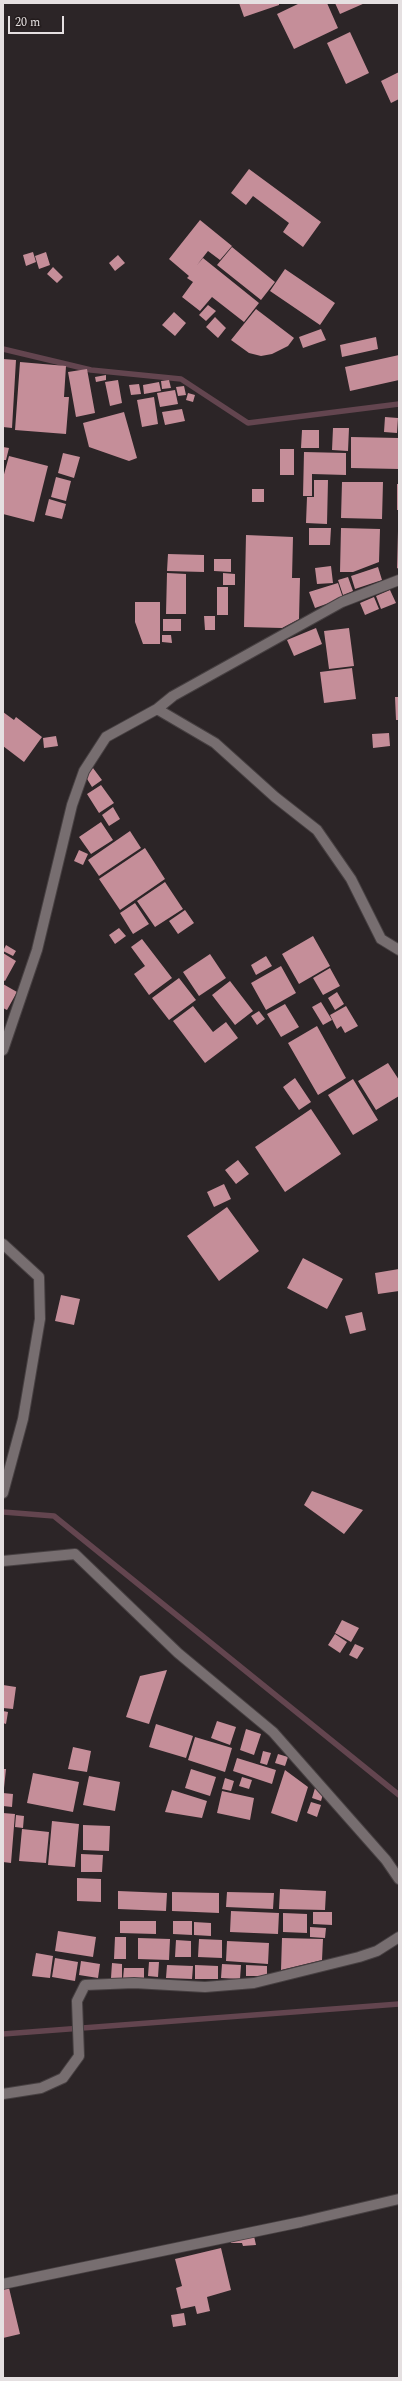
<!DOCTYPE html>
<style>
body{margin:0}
#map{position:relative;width:402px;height:2381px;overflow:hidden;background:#2c2527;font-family:Spectral,serif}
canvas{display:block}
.frame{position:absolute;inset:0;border:4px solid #e5e0e1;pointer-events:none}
.scale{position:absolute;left:8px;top:16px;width:56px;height:18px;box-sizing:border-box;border:2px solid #e5e0e1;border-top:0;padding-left:5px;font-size:12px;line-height:14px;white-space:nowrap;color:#e5e0e1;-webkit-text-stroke:3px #231c1d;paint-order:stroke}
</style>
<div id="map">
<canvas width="402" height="2381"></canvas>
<div class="frame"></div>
<div class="scale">20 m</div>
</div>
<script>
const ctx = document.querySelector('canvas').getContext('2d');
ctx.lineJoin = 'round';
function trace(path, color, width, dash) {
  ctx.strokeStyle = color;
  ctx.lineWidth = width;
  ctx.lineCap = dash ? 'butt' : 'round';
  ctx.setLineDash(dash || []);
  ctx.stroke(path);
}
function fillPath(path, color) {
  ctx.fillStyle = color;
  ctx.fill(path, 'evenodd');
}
const stream = new Path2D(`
 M 3,349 L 91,370 L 181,379 L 248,423 L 399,404
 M 3,1512 L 54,1516 L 399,1795
 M 3,2034 L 399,2004`);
const building = new Path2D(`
 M 239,3 L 279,3 L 279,5 L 244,17 Z
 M 300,3 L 327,3 L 338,28 L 294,49 L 277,14 Z
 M 335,3 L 365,3 L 340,14 Z
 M 350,32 L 369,73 L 346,84 L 327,43 Z
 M 399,72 L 399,99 L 391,103 L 381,81 Z
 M 249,169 L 321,222 L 303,247 L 283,232 L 289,223 L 253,196 L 246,205 L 231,193 Z
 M 200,220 L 232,246 L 220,260 L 208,251 L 197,265 L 203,258 L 259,303 L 244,322 L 212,297 L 200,311 L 182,297 L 193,282 L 187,278 L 189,276 L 169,259 Z
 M 232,247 L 275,282 L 261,300 L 217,265 Z
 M 33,252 L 36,262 L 26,266 L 23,255 Z
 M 46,252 L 50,265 L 39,269 L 35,256 Z
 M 118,255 L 125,263 L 115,271 L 109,263 Z
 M 53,267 L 63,277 L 57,283 L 47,274 Z
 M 285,269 L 335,303 L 320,325 L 270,291 Z
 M 208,305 L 216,311 L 206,321 L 199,315 Z
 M 256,309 L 294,338 L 288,346 L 272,354 L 261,356 L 249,353 L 231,340 Z
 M 174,312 L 186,323 L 175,336 L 162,325 Z
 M 215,317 L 226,328 L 218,338 L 206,327 Z
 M 321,329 L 326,340 L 303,348 L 299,337 Z
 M 376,337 L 378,349 L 342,357 L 340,345 Z
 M 399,355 L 399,380 L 350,391 L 345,367 Z
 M 3,359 L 16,360 L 12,428 L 3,427 Z
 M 20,362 L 66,366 L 64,397 L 69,397 L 66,434 L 15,430 Z
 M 87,369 L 95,413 L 76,417 L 68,372 Z
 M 106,375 L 106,380 L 96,382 L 95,377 Z
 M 118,380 L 122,403 L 110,406 L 105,382 Z
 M 169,380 L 171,388 L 162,389 L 161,381 Z
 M 159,382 L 161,391 L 144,394 L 143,385 Z
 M 139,384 L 141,394 L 131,395 L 129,385 Z
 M 184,386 L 186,395 L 178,396 L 176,387 Z
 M 175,390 L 178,404 L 160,407 L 157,393 Z
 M 188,393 L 195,395 L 193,402 L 186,400 Z
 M 154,397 L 158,424 L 142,427 L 137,400 Z
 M 182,409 L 185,421 L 165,425 L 162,412 Z
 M 124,412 L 137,458 L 129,461 L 89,447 L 83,423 Z
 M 385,417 L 398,418 L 397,433 L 384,432 Z
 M 333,428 L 349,428 L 348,451 L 332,450 Z
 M 302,430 L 319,430 L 319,448 L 301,448 Z
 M 351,437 L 399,438 L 399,469 L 351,468 Z
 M 3,447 L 9,448 L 6,460 L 3,460 Z
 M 280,449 L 294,449 L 294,475 L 280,475 Z
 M 304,452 L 346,453 L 346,475 L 312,474 L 312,496 L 303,496 Z
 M 63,453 L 80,457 L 74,478 L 58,473 Z
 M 9,456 L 48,466 L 34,522 L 3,514 L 3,478 Z
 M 56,477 L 71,481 L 66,501 L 51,497 Z
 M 314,480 L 328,480 L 327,524 L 306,523 L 307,497 L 314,497 Z
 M 342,482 L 383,482 L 382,519 L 341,518 Z
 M 397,484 L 399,484 L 399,510 L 397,510 Z
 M 252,489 L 264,489 L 264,502 L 252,502 Z
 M 49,499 L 66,504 L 62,519 L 45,515 Z
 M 309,528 L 331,528 L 330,545 L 309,545 Z
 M 341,528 L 380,529 L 379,562 L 353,572 L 340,572 Z
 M 398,531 L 399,531 L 399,569 L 397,568 Z
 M 246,535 L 293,537 L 292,578 L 300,578 L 299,619 L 282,628 L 244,627 Z
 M 168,554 L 204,555 L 204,572 L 167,571 Z
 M 214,559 L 231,559 L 231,572 L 214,571 Z
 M 331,566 L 333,583 L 317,584 L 315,568 Z
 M 378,567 L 382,580 L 355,589 L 351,576 Z
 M 167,573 L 186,574 L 186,614 L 166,614 Z
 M 223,573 L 235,574 L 235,585 L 223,585 Z
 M 348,577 L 353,591 L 343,595 L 338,580 Z
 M 338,583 L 343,598 L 315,608 L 309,592 Z
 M 217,587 L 228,587 L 228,615 L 217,615 Z
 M 390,590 L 396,603 L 381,609 L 376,596 Z
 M 374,597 L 379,609 L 365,615 L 360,603 Z
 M 135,602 L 160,602 L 160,644 L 143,644 L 135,622 Z
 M 204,616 L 215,616 L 215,630 L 205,630 Z
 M 163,619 L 181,619 L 181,631 L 163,631 Z
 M 316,628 L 322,644 L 294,656 L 287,640 Z
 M 349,628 L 354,666 L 329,669 L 324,631 Z
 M 162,635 L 171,635 L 172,643 L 162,642 Z
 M 352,668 L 356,699 L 324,703 L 320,672 Z
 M 395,697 L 399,697 L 399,720 L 396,720 Z
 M 3,712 L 14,720 L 16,717 L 42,737 L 24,762 L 3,746 Z
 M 389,733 L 390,746 L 373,748 L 372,734 Z
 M 56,736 L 58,746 L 44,748 L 43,738 Z
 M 93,768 L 102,780 L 92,787 L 84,774 Z
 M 101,785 L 114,803 L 99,813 L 87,794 Z
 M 113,807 L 120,819 L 109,826 L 102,815 Z
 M 101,822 L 113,840 L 91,854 L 79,837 Z
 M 130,831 L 141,848 L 99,876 L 88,860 Z
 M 145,848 L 165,879 L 120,910 L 99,879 Z
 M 79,850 L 88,854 L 83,865 L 74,861 Z
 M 165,882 L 183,909 L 155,927 L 137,901 Z
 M 135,903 L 149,924 L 133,934 L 120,913 Z
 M 185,910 L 194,923 L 178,934 L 169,921 Z
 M 119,928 L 126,936 L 115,944 L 109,935 Z
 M 313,936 L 330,966 L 299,984 L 282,954 Z
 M 142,939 L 172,978 L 149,995 L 134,974 L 145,966 L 131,947 Z
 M 6,945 L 16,951 L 13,956 L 3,951 Z
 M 3,953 L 16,961 L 5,981 L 3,980 Z
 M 210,954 L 226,978 L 199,996 L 183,972 Z
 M 266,956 L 272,966 L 256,975 L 251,965 Z
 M 281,966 L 296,993 L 266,1010 L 251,983 Z
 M 330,968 L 340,986 L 323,995 L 313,978 Z
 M 179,978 L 196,1000 L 169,1020 L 152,998 Z
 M 230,981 L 253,1011 L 235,1025 L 212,995 Z
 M 3,984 L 17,992 L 7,1010 L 3,1008 Z
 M 337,992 L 344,1004 L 335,1010 L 328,998 Z
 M 321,1002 L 332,1020 L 323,1025 L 312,1007 Z
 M 285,1004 L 299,1027 L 281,1037 L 267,1014 Z
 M 193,1006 L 213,1032 L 226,1022 L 238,1038 L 205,1063 L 173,1021 Z
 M 346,1006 L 358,1026 L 345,1033 L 341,1026 L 337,1029 L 330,1015 Z
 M 259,1011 L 265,1019 L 257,1025 L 251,1016 Z
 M 317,1026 L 346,1078 L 318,1095 L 288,1043 Z
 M 388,1063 L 399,1080 L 399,1096 L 376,1110 L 358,1081 Z
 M 295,1078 L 311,1102 L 299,1110 L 283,1087 Z
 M 353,1079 L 378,1120 L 353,1135 L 328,1095 Z
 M 311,1109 L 341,1154 L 285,1192 L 255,1147 Z
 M 238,1160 L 249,1174 L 236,1184 L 225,1170 Z
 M 224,1184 L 231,1199 L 214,1207 L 207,1192 Z
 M 227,1207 L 259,1251 L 219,1281 L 187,1236 Z
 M 303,1258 L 343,1279 L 327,1309 L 287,1288 Z
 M 399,1269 L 399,1291 L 378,1294 L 375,1273 Z
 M 61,1295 L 80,1299 L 74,1325 L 55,1321 Z
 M 362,1312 L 366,1330 L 350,1334 L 345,1316 Z
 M 312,1491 L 363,1510 L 344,1534 L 304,1505 Z
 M 342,1620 L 359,1628 L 351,1642 L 335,1633 Z
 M 335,1634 L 347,1642 L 340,1653 L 328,1645 Z
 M 355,1644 L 364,1648 L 357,1659 L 349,1655 Z
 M 167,1670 L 149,1724 L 126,1717 L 140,1676 Z
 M 3,1685 L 16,1687 L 13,1709 L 3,1708 Z
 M 3,1711 L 8,1712 L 6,1724 L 3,1723 Z
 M 217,1721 L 236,1727 L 230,1745 L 211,1738 Z
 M 156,1724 L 193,1736 L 186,1758 L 149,1747 Z
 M 246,1729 L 261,1734 L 254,1755 L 240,1750 Z
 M 195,1737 L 232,1748 L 225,1772 L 188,1760 Z
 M 73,1747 L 91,1751 L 87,1772 L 68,1769 Z
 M 263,1751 L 271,1753 L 267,1765 L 260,1763 Z
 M 278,1754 L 288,1757 L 285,1766 L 275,1763 Z
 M 237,1758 L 276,1770 L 272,1784 L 233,1771 Z
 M 3,1769 L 6,1769 L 4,1788 L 3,1788 Z
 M 191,1769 L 216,1777 L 210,1796 L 185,1788 Z
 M 285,1770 L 308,1787 L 297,1822 L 271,1813 Z
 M 33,1773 L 79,1782 L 73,1812 L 27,1803 Z
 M 89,1776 L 120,1782 L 115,1811 L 83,1805 Z
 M 242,1777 L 252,1780 L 249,1789 L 239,1786 Z
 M 225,1778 L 234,1781 L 231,1791 L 222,1789 Z
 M 315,1788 L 324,1791 L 321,1801 L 312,1798 Z
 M 172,1790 L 207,1801 L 202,1818 L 165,1812 Z
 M 222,1791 L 254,1798 L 250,1820 L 217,1813 Z
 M 3,1793 L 13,1794 L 12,1807 L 3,1806 Z
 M 311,1802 L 321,1805 L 317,1817 L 307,1813 Z
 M 3,1813 L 15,1814 L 11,1863 L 3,1862 Z
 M 16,1815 L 24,1816 L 23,1828 L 15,1827 Z
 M 52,1821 L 79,1824 L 75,1867 L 48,1865 Z
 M 83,1825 L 110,1826 L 109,1851 L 83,1850 Z
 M 22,1829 L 49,1832 L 46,1863 L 19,1861 Z
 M 81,1854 L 103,1855 L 102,1872 L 81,1872 Z
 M 77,1878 L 101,1879 L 101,1902 L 77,1901 Z
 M 280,1889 L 326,1891 L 325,1910 L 279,1909 Z
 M 118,1891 L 167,1893 L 166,1911 L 118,1909 Z
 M 172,1892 L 219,1893 L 219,1913 L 172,1911 Z
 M 227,1892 L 274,1893 L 273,1909 L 226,1907 Z
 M 231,1911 L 279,1913 L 278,1934 L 230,1932 Z
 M 313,1912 L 332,1912 L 332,1925 L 313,1924 Z
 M 283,1913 L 307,1914 L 307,1933 L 283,1932 Z
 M 120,1921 L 156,1921 L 156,1934 L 120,1933 Z
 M 173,1921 L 192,1921 L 192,1935 L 173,1934 Z
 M 194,1922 L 211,1923 L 211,1936 L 194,1935 Z
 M 310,1927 L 326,1928 L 325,1938 L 310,1937 Z
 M 58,1931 L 96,1937 L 93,1957 L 55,1951 Z
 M 115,1937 L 126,1937 L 126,1959 L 114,1959 Z
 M 138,1938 L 170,1939 L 169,1960 L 138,1959 Z
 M 282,1938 L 323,1939 L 322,1960 L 281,1970 Z
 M 199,1939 L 222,1940 L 222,1958 L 198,1957 Z
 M 176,1940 L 191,1941 L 191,1957 L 175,1957 Z
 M 227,1941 L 269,1943 L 268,1964 L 226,1961 Z
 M 36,1953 L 53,1956 L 50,1978 L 32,1976 Z
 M 55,1958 L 78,1962 L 75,1981 L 52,1977 Z
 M 81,1961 L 100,1964 L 98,1978 L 79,1975 Z
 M 149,1962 L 159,1962 L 158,1977 L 148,1976 Z
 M 112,1963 L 122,1964 L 122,1978 L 111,1978 Z
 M 222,1964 L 241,1965 L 240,1979 L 221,1978 Z
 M 167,1965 L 193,1966 L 192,1979 L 166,1978 Z
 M 195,1965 L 218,1966 L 218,1979 L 195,1979 Z
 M 246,1965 L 267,1966 L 267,1976 L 246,1976 Z
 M 124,1968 L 144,1968 L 144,1980 L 123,1979 Z
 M 254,2236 L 256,2245 L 243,2246 L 242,2243 L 231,2243 L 230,2239 Z
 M 221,2248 L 231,2290 L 207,2297 L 210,2311 L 197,2314 L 195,2306 L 181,2309 L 176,2288 L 182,2286 L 175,2259 Z
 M 9,2288 L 20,2334 L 3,2338 L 3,2289 Z
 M 184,2313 L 186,2325 L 173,2327 L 171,2315 Z`);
const minor = new Path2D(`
 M 157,709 L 215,743 L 275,797 L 317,830 L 351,879 L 381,939 L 399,950
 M 3,1050 L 37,950 L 72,805 L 84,771 L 106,737 L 157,709 L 173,696 L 342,602 L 399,580
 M 3,1244 L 39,1277 L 40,1319 L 23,1419 L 3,1493
 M 3,2284 L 301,2222 L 399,2199`);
const tertiary = new Path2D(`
 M 3,1561 L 75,1554 L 178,1653 L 273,1732 L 386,1860 L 399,1879
 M 3,2094 L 41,2088 L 63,2078 L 79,2056 L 77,2001 L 85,1985 L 134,1983 L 205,1987 L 254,1983 L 359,1957 L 377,1951 L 399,1937`);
trace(stream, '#63454f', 5.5);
fillPath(building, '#c58e99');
trace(minor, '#474042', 12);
trace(tertiary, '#474042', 12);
trace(minor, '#776e70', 10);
trace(tertiary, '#776e70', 10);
</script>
